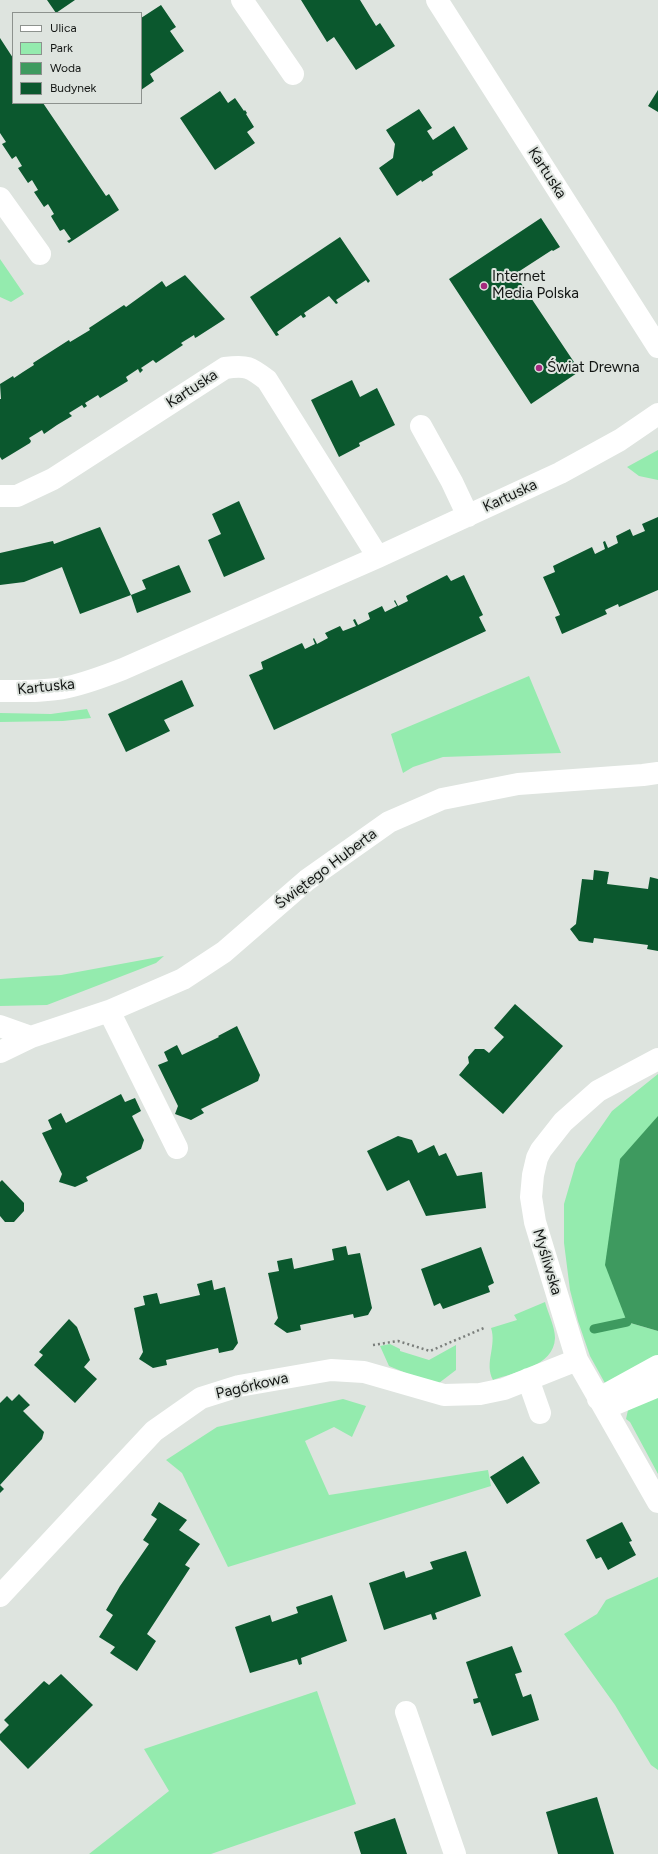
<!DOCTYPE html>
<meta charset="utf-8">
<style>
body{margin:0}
#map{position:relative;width:658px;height:1854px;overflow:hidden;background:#dee4df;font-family:Figtree,sans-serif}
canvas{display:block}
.legend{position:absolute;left:12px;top:12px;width:130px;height:92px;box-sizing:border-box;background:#dee4df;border:1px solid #8d928e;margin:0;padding:5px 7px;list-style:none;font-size:12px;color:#131614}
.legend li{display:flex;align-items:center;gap:8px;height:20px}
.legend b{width:20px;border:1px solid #8d928e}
</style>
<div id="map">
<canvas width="658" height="1854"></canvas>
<ul class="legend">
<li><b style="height:5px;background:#fff"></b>Ulica</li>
<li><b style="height:11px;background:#94ebae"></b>Park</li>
<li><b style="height:11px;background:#3e9a5f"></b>Woda</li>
<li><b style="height:11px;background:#0b582e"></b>Budynek</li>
</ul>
</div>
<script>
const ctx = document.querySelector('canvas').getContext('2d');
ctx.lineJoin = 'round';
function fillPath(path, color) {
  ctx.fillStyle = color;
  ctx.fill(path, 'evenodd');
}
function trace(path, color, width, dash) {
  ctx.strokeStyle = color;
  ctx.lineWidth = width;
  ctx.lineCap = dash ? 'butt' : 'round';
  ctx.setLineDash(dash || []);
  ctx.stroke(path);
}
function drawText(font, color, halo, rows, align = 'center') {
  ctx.font = font + ' Figtree,sans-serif';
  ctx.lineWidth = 4;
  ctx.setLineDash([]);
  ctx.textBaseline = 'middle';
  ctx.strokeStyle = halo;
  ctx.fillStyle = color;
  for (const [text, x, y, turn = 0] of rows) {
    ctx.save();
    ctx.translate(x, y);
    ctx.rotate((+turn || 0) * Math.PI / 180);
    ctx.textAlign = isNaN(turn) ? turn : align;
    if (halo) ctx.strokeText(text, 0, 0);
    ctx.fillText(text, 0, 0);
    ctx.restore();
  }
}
const green = new Path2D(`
 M 0,259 L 24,294 L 11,302 L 0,297 Z
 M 658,450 L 658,480 L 639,476 L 627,467 Z
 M 529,676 L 561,753 L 443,757 L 413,767 L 403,773 L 391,734 Z
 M 87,709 L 91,718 L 63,721 L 0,722 L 0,713 L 51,714 Z
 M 164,956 L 156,963 L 47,1005 L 0,1006 L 0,979 L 61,975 Z
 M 658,1074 L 658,1116 L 627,1322 L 658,1331 L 658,1359 L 606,1385 L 590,1356 L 578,1321 L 570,1290 L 564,1243 L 564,1204 L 576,1163 L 612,1111 Z
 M 545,1302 C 548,1313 555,1327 555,1338 C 554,1367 514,1372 493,1380 C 484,1363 497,1346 491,1328 L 517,1320 L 514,1315 Z
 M 390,1344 L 400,1349 L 400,1351 L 429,1360 L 456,1345 L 456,1370 L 439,1383 L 418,1378 L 389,1366 L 380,1346 Z
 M 658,1394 L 658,1474 L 630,1422 L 626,1419 L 628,1410 Z
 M 343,1399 L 366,1406 L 352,1437 L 334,1427 L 305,1441 L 329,1495 L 488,1470 L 491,1486 L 228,1567 L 182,1473 L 166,1460 L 217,1427 Z
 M 658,1577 L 658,1770 L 651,1765 L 615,1705 L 564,1634 L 597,1614 L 606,1600 Z
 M 317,1691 L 356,1804 L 211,1854 L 89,1854 L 169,1791 L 144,1749 Z`);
const water = new Path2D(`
 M 658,1116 L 658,1331 L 627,1322 L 605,1265 L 620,1159 Z`);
const stream = new Path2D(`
 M 594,1329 L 627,1322`);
const building = new Path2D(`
 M 47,0 L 75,0 L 56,13 Z
 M 301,0 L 360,0 L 376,26 L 380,23 L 395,46 L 356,70 L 334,37 L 327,42 Z
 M 161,5 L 176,27 L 170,31 L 184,51 L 150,74 L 154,81 L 141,90 L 141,18 Z
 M 0,38 L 13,58 L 13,103 L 43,103 L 106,196 L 109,194 L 119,210 L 69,243 L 67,241 L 71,239 L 64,229 L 60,231 L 52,218 L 51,216 L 54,214 L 48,204 L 44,207 L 34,192 L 38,190 L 32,180 L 28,183 L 18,168 L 22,166 L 16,156 L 12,159 L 2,144 L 6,142 L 0,133 Z
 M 658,90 L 658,112 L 648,106 Z
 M 220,91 L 228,103 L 235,98 L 244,111 L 245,110 L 247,113 L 246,114 L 254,127 L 247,132 L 255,143 L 215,170 L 180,118 Z
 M 419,109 L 432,128 L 427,131 L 433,140 L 454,126 L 468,149 L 432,172 L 433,175 L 422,182 L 421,180 L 397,196 L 379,168 L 393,158 L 395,144 L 386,130 Z
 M 541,218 L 560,247 L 553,251 L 552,250 L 515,274 L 580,371 L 531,404 L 449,279 Z
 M 340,237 L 370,281 L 368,283 L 366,280 L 336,300 L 338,303 L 336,304 L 329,296 L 304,313 L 306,316 L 305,317 L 303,318 L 301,315 L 277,332 L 279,335 L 276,336 L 250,297 Z
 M 185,275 L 225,319 L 197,337 L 195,338 L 194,335 L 181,343 L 183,345 L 156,363 L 153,360 L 141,368 L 143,370 L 140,373 L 138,369 L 126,377 L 128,381 L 100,398 L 98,395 L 85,403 L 87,406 L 84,408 L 82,405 L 69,413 L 72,416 L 57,425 L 44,434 L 42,430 L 29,438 L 31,441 L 30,443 L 2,460 L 0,457 L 0,399 L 1,399 L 0,384 L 13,376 L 14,378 L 23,372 L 34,365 L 33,363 L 69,340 L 70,342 L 90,330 L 89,328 L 124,305 L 126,307 L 162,281 L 166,287 Z
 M 352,380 L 360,397 L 377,388 L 395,425 L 359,443 L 360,446 L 339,457 L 311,400 Z
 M 239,501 L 265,559 L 224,577 L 208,540 L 221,534 L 212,514 Z
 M 658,517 L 658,590 L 619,607 L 618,604 L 605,610 L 607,614 L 562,634 L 555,617 L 560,615 L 543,577 L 555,572 L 553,566 L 592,547 L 595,554 L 605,549 L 603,542 L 605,541 L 608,548 L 618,543 L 616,536 L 630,529 L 633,536 L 645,531 L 642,524 Z
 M 100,527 L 131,595 L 80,614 L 62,567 L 24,582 L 0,585 L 0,553 L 53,541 L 54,544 Z
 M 179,565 L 191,592 L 137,613 L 131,595 L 146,589 L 142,580 Z
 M 447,575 L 451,581 L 464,575 L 483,615 L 479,617 L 486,631 L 274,730 L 249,675 L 263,669 L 261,662 L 302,643 L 305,649 L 315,644 L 313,639 L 314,638 L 317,644 L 328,638 L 325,633 L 340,626 L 343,631 L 356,626 L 353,620 L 355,619 L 358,625 L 370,619 L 368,613 L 382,606 L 385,612 L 397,606 L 394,601 L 395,600 L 398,606 L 408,601 L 406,596 Z
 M 182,680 L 194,706 L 164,720 L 170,731 L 126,752 L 108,714 Z
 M 594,870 L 609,872 L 607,884 L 648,889 L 650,877 L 658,879 L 658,951 L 647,949 L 648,945 L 594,938 L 593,943 L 579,941 L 570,929 L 576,924 L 582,879 L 593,880 Z
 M 515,1004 L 563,1046 L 503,1114 L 459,1075 L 469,1063 L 468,1057 L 475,1049 L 484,1049 L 489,1053 L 504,1037 L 494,1028 Z
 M 237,1026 L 260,1075 L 258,1081 L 201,1109 L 204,1113 L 191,1120 L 175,1114 L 178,1106 L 158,1065 L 168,1061 L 164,1052 L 177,1045 L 182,1055 L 219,1037 L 218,1036 Z
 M 121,1094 L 125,1102 L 135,1098 L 141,1111 L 132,1116 L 144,1140 L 141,1149 L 86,1177 L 88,1181 L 75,1187 L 59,1182 L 62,1174 L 42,1133 L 52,1129 L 48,1120 L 61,1113 L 66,1123 Z
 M 398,1136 L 412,1140 L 418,1153 L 434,1145 L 439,1156 L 446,1153 L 457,1176 L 482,1172 L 486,1208 L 426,1216 L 409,1180 L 387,1191 L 367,1151 Z
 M 2,1180 L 24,1203 L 24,1211 L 14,1222 L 5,1222 L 0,1216 L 0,1182 Z
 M 346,1246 L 348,1255 L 360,1253 L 372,1308 L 368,1315 L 354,1318 L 353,1314 L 300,1325 L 301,1330 L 287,1333 L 274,1324 L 278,1318 L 268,1273 L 279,1271 L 277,1261 L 292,1258 L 294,1269 L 334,1260 L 332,1249 Z
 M 481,1247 L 494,1283 L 488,1286 L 490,1292 L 443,1309 L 440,1303 L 434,1306 L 421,1269 Z
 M 212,1280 L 214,1290 L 225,1287 L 238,1343 L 233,1350 L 219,1353 L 218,1348 L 166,1360 L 167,1365 L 153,1368 L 139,1359 L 143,1352 L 134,1308 L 145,1305 L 143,1296 L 157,1293 L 160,1304 L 200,1295 L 197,1284 Z
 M 69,1319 L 77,1327 L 90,1360 L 84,1367 L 97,1379 L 75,1403 L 34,1365 L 43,1355 L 39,1352 Z
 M 19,1394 L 30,1405 L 23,1411 L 44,1432 L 42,1439 L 0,1485 L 4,1489 L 0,1493 L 0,1403 L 7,1396 L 12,1401 Z
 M 523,1456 L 540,1483 L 507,1504 L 490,1477 Z
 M 159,1502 L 187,1520 L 179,1530 L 200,1544 L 185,1565 L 190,1568 L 147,1634 L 156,1641 L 137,1671 L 110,1653 L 115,1647 L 99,1637 L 113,1615 L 106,1610 L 120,1586 L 149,1544 L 143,1540 L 157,1519 L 151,1515 Z
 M 622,1522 L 632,1541 L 629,1542 L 636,1555 L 608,1570 L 601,1557 L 596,1559 L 586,1540 Z
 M 466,1551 L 481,1596 L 435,1613 L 437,1619 L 433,1620 L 431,1614 L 384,1630 L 369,1583 L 404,1571 L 406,1578 L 433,1569 L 430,1562 Z
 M 332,1595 L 347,1641 L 301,1658 L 302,1664 L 299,1665 L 297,1659 L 250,1673 L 235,1627 L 270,1615 L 272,1622 L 298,1613 L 296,1607 Z
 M 512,1646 L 522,1672 L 515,1674 L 523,1697 L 531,1694 L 539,1720 L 492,1736 L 480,1702 L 474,1704 L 473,1699 L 478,1698 L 466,1662 Z
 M 61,1674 L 93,1705 L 28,1769 L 0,1740 L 0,1734 L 9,1725 L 4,1720 L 44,1681 L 49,1685 Z
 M 597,1797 L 614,1854 L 558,1854 L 546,1812 Z
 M 395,1818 L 407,1854 L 361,1854 L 354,1832 Z`);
const path = new Path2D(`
 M 373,1345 L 398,1341 L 430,1351 L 484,1328`);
const minor = new Path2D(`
 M 242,0 L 293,74
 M 437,0 L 658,347
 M 0,198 L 40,254
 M 421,426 L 452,482 L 468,516
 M 0,496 L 17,496 L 53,479 L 225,368 C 247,365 250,367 267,380 L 378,557
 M 0,691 C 22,691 46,692 68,687 C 87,683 105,676 123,669 L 378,557 L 560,473 L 620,440 L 658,414
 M 109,1011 L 177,1148
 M 0,1026 L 31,1037
 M 0,1052 L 31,1037 L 109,1011 L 183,979 L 224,952 L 307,880 L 389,822 L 442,799 L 518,784 L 643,775 L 658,773
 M 658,1059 L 598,1091 L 563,1122 L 541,1150 L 537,1158 L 533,1175 L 531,1197 L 535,1222 L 577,1360 L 658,1502
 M 528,1379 L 540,1413
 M 598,1399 L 658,1366
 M 610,1406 L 658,1386
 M 0,1596 L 154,1431 L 201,1398 L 239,1386 L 331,1370 L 364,1372 L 444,1395 L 480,1394 L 504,1389 L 577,1360
 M 406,1712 L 455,1854`);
const markers = [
 [484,286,4,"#a4297e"],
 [539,368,4,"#a4297e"]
];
const streetNames = [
 ["Kartuska",547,173,57],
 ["Kartuska",192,389,-33],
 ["Kartuska",510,496,-25],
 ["Kartuska",46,687,-6],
 ["Świętego Huberta",326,869,-37],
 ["Myśliwska",547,1262,73],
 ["Pagórkowa",252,1386,-13]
];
const poiNames = [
 ["Internet",492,277],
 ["Media Polska",492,294],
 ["Świat Drewna",547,368]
];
fillPath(green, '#94ebae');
fillPath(water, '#3e9a5f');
trace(stream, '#3e9a5f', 9);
fillPath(building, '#0b582e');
trace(path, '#7a7e7b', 2.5, [2, 3]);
trace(minor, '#fff', 22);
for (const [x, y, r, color] of markers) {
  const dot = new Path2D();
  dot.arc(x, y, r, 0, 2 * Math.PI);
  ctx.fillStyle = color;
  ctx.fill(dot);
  trace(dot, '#dee4df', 1.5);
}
drawText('15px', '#131614', '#dee4df', streetNames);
drawText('15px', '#131614', '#dee4df', poiNames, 'left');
</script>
